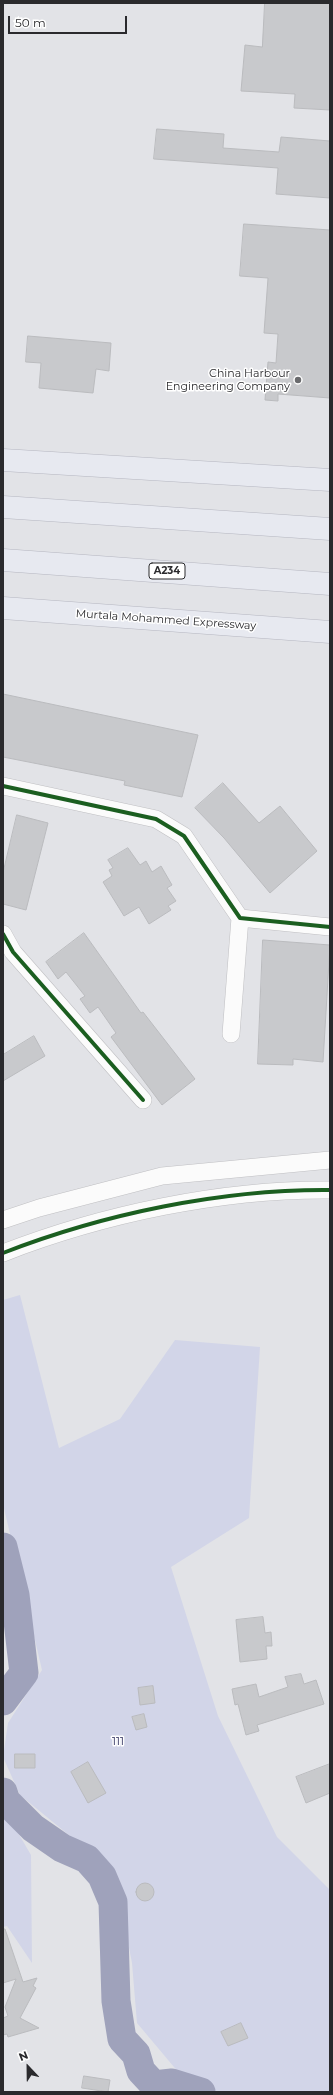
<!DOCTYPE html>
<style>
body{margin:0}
#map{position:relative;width:333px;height:2095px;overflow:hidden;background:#e2e3e7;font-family:Montserrat,sans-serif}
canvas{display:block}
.frame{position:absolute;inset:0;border:4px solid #2a2a2d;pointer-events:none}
.north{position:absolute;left:8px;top:2047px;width:40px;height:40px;-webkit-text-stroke:3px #fff;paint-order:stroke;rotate:338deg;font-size:11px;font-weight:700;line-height:16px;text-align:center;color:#2a2a2d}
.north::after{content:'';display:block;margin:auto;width:14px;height:18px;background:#2a2a2d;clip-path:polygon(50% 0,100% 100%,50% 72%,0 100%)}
.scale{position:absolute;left:8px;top:16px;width:119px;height:18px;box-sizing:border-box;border:2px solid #2a2a2d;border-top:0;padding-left:5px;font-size:12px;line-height:14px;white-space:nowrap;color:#2a2a2d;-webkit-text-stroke:3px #fff;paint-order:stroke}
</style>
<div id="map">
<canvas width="333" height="2095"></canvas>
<div class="frame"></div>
<div class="north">N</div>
<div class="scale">50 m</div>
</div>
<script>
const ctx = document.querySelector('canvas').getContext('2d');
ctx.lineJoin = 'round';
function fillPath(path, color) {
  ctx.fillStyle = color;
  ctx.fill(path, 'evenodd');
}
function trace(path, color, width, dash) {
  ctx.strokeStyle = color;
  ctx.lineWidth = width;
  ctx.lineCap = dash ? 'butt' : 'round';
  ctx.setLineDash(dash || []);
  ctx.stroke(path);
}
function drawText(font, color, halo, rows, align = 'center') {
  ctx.font = font + ' Montserrat,sans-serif';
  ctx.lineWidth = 3;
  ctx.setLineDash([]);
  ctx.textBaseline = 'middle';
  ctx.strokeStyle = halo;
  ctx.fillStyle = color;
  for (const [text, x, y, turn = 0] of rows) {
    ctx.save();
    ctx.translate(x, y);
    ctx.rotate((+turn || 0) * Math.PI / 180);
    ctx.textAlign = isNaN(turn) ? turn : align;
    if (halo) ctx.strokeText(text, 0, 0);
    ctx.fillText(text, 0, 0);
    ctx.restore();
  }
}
const green = new Path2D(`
 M 20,1295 L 59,1448 L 120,1419 L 175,1340 L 260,1347 L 249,1518 L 171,1567 L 218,1716 L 277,1837 L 330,1890 L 330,2092 L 195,2092 L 137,2023 L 132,1963 L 114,1872 L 20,1795 L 3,1757 L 8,1723 L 42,1670 L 3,1504 L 3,1300 Z
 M 3,1807 L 31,1855 L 32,1963 L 7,1926 L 3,1927 Z`);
const river = new Path2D(`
 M 3,1547 L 15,1595 L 24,1673 L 3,1701
 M 3,1792 L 6,1801 L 33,1828 L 62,1848 L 87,1859 L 102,1876 L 113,1902 L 116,2001 L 122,2039 L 136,2054 L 141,2071 L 154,2085 L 172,2083 L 201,2092`);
const building = new Path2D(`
 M 265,3 L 330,3 L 330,110 L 294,108 L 295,94 L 241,91 L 245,45 L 262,47 Z
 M 157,129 L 224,134 L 223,148 L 279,152 L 281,137 L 330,141 L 330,198 L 276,194 L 278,168 L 154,159 Z
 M 244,224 L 330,230 L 330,398 L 278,394 L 278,401 L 265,400 L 268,362 L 276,363 L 278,334 L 264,333 L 268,278 L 240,276 Z
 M 28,336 L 111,343 L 109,371 L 96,369 L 93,393 L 39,388 L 41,363 L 26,362 Z
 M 3,694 L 198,735 L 182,797 L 124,785 L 125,781 L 3,757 Z
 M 223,783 L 259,823 L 280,806 L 317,851 L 270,893 L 224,838 L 195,808 Z
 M 17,815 L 48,823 L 26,910 L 3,904 L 3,873 Z
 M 128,848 L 140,865 L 146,861 L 152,872 L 161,866 L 172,885 L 167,888 L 176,901 L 168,906 L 171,910 L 149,924 L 139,907 L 124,916 L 103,882 L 112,876 L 109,870 L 113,868 L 108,860 Z
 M 84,933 L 141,1013 L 143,1012 L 195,1079 L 162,1105 L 111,1037 L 116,1033 L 98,1007 L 90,1013 L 80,999 L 85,996 L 66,972 L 58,979 L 46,962 Z
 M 263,940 L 330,945 L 323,1062 L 293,1059 L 293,1065 L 258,1064 Z
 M 34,1036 L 45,1056 L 3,1081 L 3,1055 Z
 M 263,1617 L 265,1633 L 271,1632 L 272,1646 L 266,1646 L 267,1659 L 240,1662 L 236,1620 Z
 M 301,1674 L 304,1684 L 316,1680 L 324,1704 L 257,1725 L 259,1731 L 246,1735 L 238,1704 L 235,1705 L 232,1689 L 256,1684 L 259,1697 L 288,1687 L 285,1677 Z
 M 153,1686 L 155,1703 L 140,1705 L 138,1688 Z
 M 144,1714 L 147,1727 L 136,1730 L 132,1717 Z
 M 15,1754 L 35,1754 L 35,1768 L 15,1768 Z
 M 88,1762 L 106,1793 L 88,1803 L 71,1772 Z
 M 330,1764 L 330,1793 L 306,1803 L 296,1777 Z
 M136 1892a9 9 0 1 1 18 0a9 9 0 1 1-18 0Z
 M 3,1929 L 5,1929 L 23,1982 L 37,1978 L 33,1986 L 36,1988 L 20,2018 L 39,2028 L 8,2037 L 7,2034 L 3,2035 L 3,2018 L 8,2016 L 5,2007 L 16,1979 L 3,1983 Z
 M 241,2023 L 248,2038 L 228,2046 L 221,2032 Z
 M 84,2076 L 110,2080 L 108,2092 L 82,2088 Z`);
const minor = new Path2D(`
 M 3,786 L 156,819 L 184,836 L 240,918 L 330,927
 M 3,934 L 13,952 L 143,1100
 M 231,1034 L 240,918
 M 3,1220 L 39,1208 L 162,1176 L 330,1160
 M 3,1253 C 103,1214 222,1189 330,1190`);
const highway = new Path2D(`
 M 3,460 L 330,480
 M 3,507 L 330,529
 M 3,560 L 330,584
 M 3,608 L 330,632`);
const cycleway = new Path2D(`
 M 3,786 L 156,819 L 184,836 L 240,918 L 330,927
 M 3,934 L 13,952 L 143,1100
 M 3,1253 C 103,1214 222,1189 330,1190`);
const markers = [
 [298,380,4,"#6a6b6e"]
];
const shields = [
 [167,571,36]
];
const shieldNames = [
 ["A234",167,571]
];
const poiNames = [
 ["China Harbour",290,374],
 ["Engineering Company",290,387]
];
const streetNames = [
 ["Murtala Mohammed Expressway",166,620,4]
];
const parkNames = [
 ["111",118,1742]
];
fillPath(green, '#d2d5e8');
trace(river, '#9fa2bb', 29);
fillPath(building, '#c8c9cc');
trace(building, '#babbbe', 1);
trace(minor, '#bfbfc2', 18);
trace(highway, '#b5b6c0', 23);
trace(minor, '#fbfbfb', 17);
trace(highway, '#e7e9f0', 22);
trace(cycleway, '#1b5e20', 4);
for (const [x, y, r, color] of markers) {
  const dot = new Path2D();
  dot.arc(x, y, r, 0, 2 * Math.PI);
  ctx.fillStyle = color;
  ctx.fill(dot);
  trace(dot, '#fff', 1.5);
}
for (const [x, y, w] of shields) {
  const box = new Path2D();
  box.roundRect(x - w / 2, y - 8, w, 16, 3);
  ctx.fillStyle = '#fff';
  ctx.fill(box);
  trace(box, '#2a2a2d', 1);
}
drawText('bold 10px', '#2a2a2d', null, shieldNames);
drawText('11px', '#2a2a2d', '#fff', poiNames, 'right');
drawText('11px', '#2a2a2d', '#fff', streetNames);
drawText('11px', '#262755', '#fff', parkNames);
</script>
